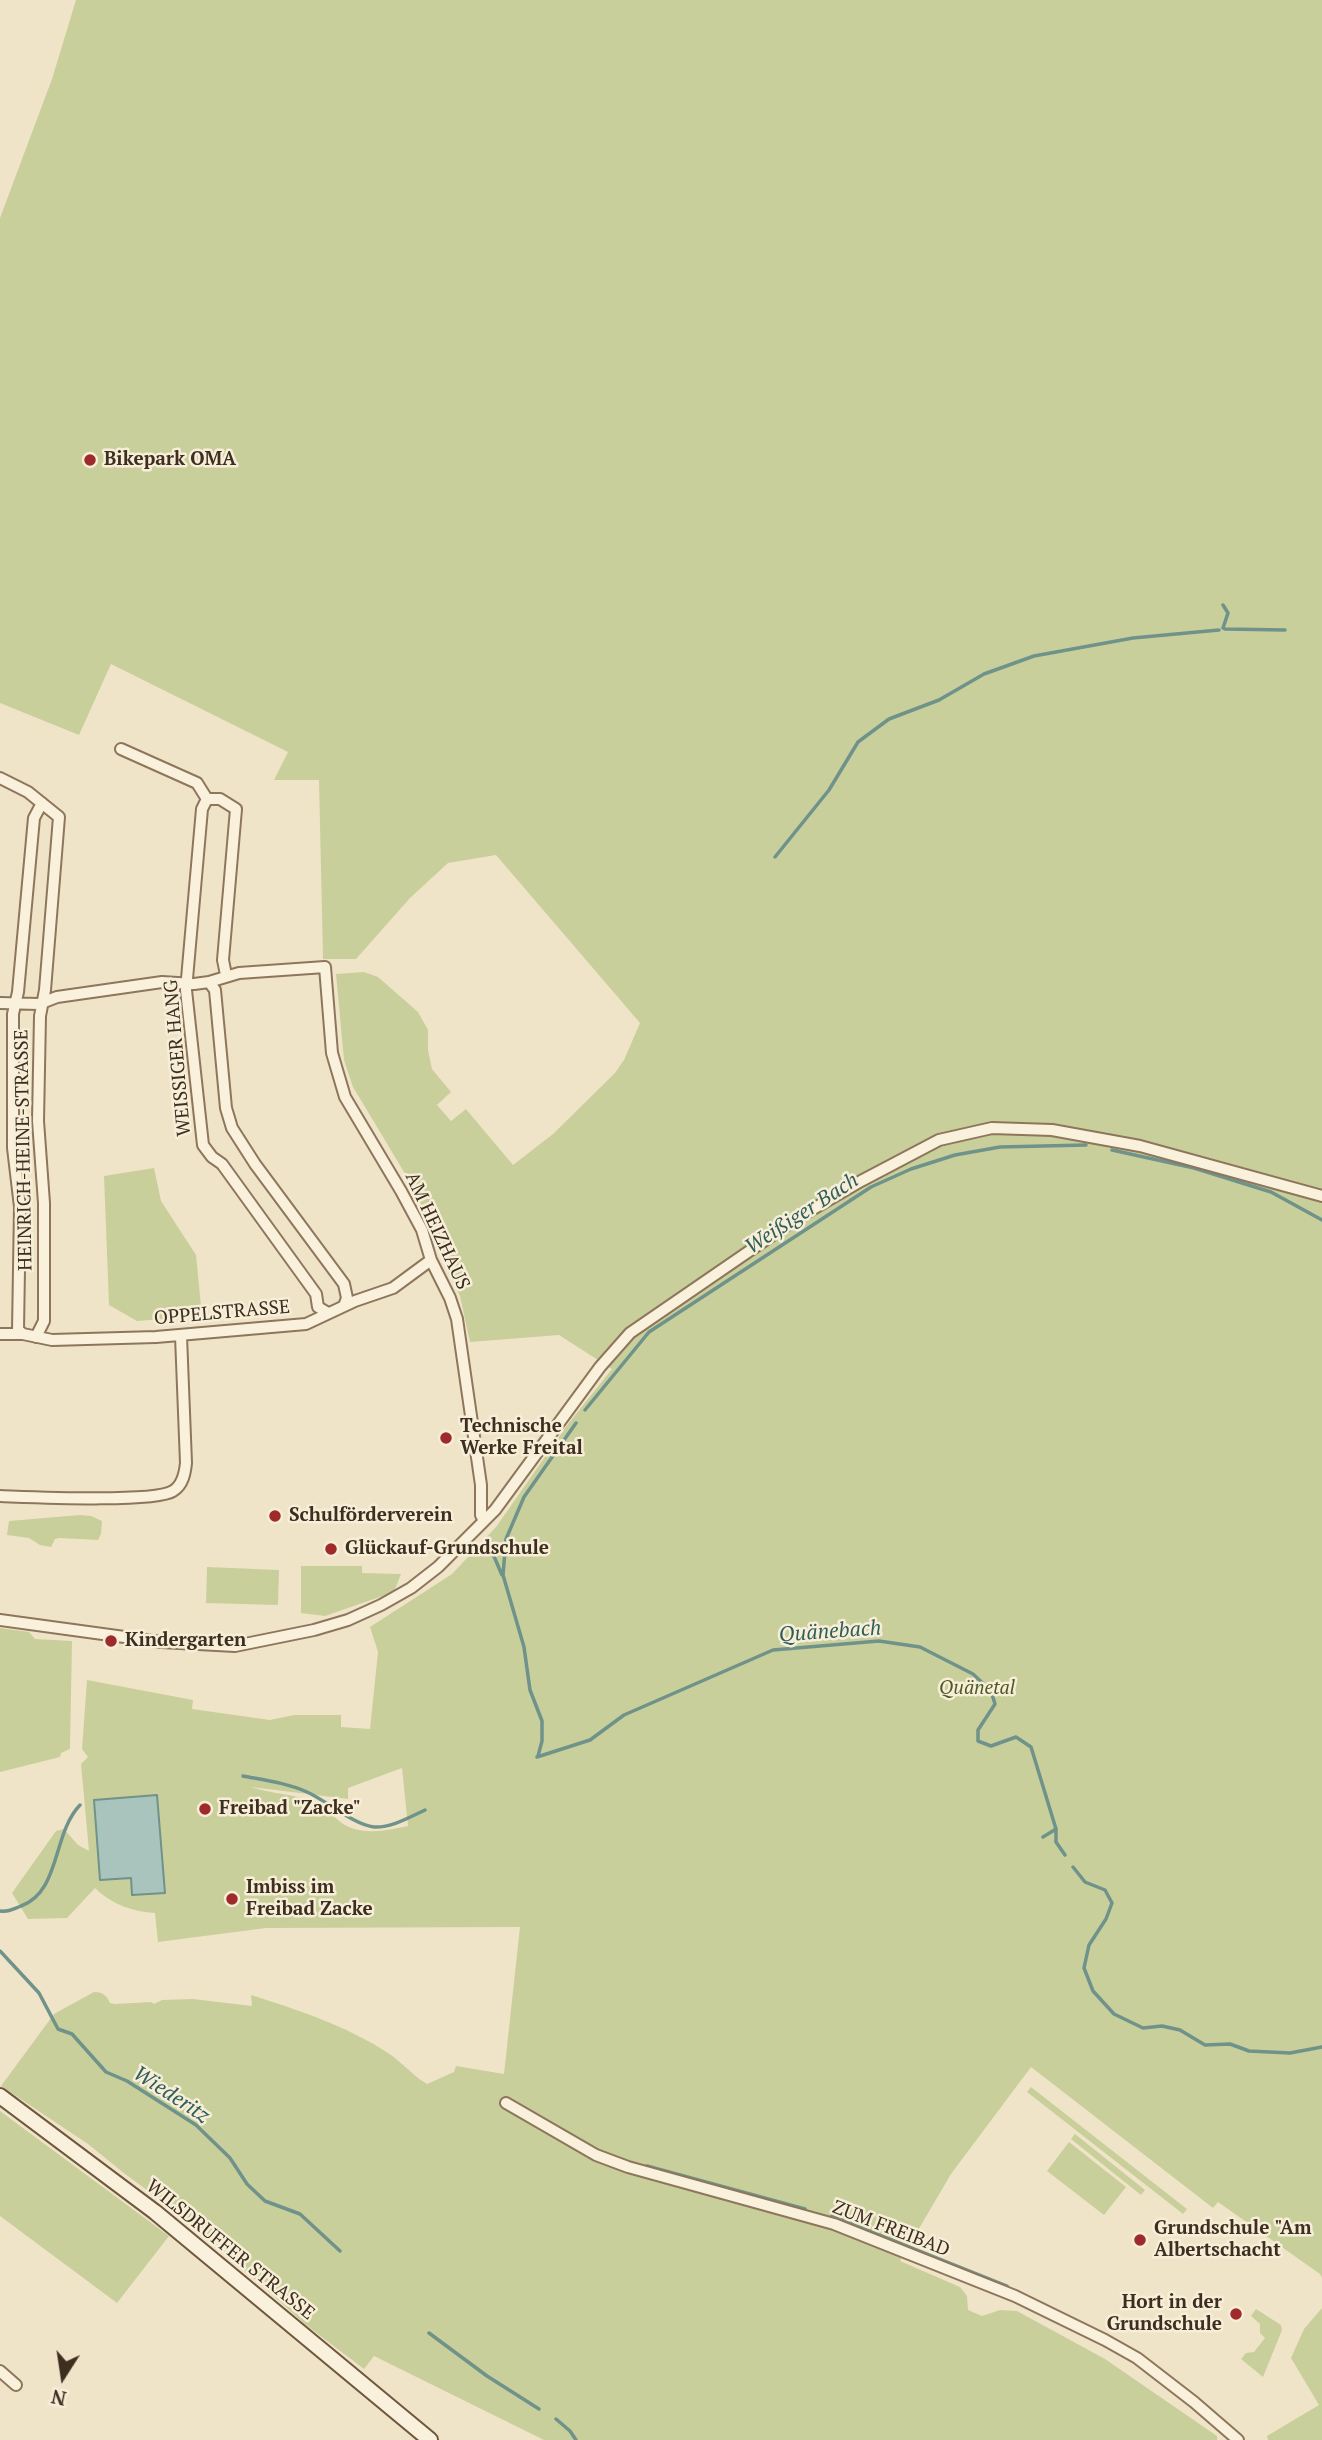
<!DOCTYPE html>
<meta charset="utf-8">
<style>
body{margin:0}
#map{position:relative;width:1322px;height:2440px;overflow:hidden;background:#f0e4c8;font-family:"PT Serif",serif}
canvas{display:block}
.north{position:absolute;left:28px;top:2342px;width:70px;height:70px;-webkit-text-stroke:5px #f7eed8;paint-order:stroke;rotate:192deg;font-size:19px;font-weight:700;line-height:28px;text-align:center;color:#3d2e20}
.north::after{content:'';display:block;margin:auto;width:24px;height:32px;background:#3d2e20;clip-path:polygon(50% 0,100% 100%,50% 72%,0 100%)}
</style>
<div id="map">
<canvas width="1322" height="2440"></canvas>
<div class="north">N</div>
</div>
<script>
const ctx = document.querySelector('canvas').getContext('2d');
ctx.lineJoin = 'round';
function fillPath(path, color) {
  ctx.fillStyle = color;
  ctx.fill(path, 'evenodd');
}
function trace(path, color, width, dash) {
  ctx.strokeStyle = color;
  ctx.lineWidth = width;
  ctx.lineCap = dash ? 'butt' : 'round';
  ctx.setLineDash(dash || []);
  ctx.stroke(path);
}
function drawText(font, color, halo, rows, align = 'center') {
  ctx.font = font + ' "PT Serif",serif';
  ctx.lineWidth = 5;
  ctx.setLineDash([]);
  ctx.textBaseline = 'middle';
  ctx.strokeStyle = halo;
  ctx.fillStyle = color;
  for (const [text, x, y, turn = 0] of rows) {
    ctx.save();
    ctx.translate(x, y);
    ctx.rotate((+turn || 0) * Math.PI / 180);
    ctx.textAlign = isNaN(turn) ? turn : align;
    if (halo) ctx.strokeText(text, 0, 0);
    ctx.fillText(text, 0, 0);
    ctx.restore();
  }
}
const green = new Path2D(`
 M 76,0 L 1322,0 L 1322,2278 L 1320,2274 L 1218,2202 L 1213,2208 L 1031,2067 L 951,2174 L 900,2261 L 960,2287 L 967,2296 L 968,2310 L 982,2316 L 1000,2310 L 1017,2311 L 1105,2359 L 1217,2436 L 1217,2440 L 544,2440 L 374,2356 L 364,2369 L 306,2325 L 192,2223 L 125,2174 L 88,2144 L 1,2086 L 54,2014 L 94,1992 C 102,1992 107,1995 110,2003 L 115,2004 L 151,2002 L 154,2004 L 162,2000 L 193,1999 L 252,2006 L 251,1995 C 298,2010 347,2026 388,2053 C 402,2062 412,2075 427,2084 L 454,2072 L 456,2066 L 504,2074 L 520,1927 L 266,1928 L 158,1942 L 155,1913 C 133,1912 111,1904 95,1888 L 67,1918 L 28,1919 L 12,1893 L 56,1831 L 64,1829 L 78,1845 L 89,1851 L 81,1764 L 88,1757 L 82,1749 L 87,1680 L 193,1700 L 192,1709 L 270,1720 L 294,1715 L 341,1715 L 341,1727 L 370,1729 L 378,1652 L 370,1627 L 452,1574 L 496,1527 L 568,1424 L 612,1369 L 559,1335 L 470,1342 L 460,1296 L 446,1268 L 433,1228 L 404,1172 L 353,1087 L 344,1060 L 336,974 L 364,972 L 378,977 L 418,1012 L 428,1030 L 428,1050 L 432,1069 L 451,1092 L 437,1105 L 451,1121 L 466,1109 L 513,1165 L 553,1134 L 615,1073 L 624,1060 L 640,1023 L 496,855 L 448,863 L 410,898 L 356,959 L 323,959 L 319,780 L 274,780 L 288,752 L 111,664 L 79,735 L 0,703 L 0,218 L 52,79 ZM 402,1768 L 408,1826 C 389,1830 368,1835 349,1827 C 337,1822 325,1806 309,1800 C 290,1794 269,1793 251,1787 L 348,1799 L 348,1788 Z
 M 154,1168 L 161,1201 L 196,1255 L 202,1316 L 137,1321 L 109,1305 L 104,1176 Z
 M 80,1515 L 91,1516 L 102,1521 L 101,1534 L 98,1540 L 59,1538 L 55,1539 L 51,1547 L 40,1545 L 29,1538 L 7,1535 L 9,1521 Z
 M 301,1566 L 362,1566 L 362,1573 L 401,1574 L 394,1592 L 325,1616 L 301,1613 Z
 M 207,1567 L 279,1570 L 278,1605 L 206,1603 Z
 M 0,1628 L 29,1632 L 35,1639 L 72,1641 L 70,1749 L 61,1753 L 60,1757 L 0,1772 Z
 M 1031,2087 L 1187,2209 L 1183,2214 L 1027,2092 Z
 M 0,2111 L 169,2236 L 117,2303 L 0,2216 Z
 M 1075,2134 L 1145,2190 L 1141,2195 L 1071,2139 Z
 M 1069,2142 L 1126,2187 L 1104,2215 L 1047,2171 Z
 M 1322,2308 L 1322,2440 L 1268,2440 L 1267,2436 L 1319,2405 L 1291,2358 L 1304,2329 Z
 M 1256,2309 L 1281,2325 L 1282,2330 L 1263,2377 L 1241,2359 L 1246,2353 L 1254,2352 L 1265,2338 L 1260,2333 L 1260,2324 L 1251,2316 Z`);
const water = new Path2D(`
 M 157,1795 L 165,1893 L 132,1895 L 131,1878 L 100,1880 L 94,1800 Z`);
const stream = new Path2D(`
 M 1223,605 L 1228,613 L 1223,628 L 1225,629 L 1285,630
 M 775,857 L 829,790 L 858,742 L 889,719 L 939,700 L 984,674 L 1034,656 L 1133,638 L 1219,630
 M 1112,1150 L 1194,1168 L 1271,1192 L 1322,1220
 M 585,1410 L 649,1332 L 871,1187 L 911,1169 L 955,1155 L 1000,1147 L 1086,1145
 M 493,1554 L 502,1575
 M 538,1756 L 542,1741 L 542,1721 L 530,1690 L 524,1647 L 503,1575 L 506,1539 L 524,1497 L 576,1423
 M 537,1757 L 590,1740 L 624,1715 L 773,1650 L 879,1641 L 920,1647 L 973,1674 L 991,1691 L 995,1704 L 978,1730 L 978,1741 L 991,1746 L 1016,1737 L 1031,1747 L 1056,1829 L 1056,1842 L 1065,1855
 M 243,1776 C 264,1780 287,1783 307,1792 C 327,1801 354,1825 374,1827 C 391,1828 410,1817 425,1810
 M 1043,1837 L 1056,1829
 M 1073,1867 L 1085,1882 L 1105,1890 L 1112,1903 L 1106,1919 L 1089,1945 L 1084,1968 L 1093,1991 L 1114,2014 L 1143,2028 L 1162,2026 L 1180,2030 L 1205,2045 L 1230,2044 L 1249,2051 L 1290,2053 L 1322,2047
 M 0,1911 C 8,1912 14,1909 21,1906 C 61,1891 52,1834 80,1805
 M 0,1951 L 39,1993 L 58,2029 L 72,2034 L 106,2072 L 127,2081 L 196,2125 L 230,2158 L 247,2184 L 265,2201 L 300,2214 L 340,2251
 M 647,2166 L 805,2209
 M 832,2216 L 1007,2286
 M 429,2333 L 487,2376 L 539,2409
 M 556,2419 L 570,2431 L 576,2440`);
const minor = new Path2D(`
 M 121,749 L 197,783 L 207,799
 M 0,778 L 28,792 L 59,817 L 45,990 L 40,1016 L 38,1121 L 44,1203 L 44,1321 L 36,1337
 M 207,799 L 202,809 L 186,990 L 203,1145 L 212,1157 L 222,1164 L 316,1294 L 318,1307 L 328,1313
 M 207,799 L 220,799 L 236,809 L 223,960 L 226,975
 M 209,982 L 215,990 L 226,1108 L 232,1128 L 255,1164 L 344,1284 L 347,1298 L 344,1306
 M 0,1003 L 39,1004 L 57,997 L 162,982 L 194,984 L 209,982 L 239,973 L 325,967 L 332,1053 L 345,1097 L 401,1191 L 422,1230 L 431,1260 L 450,1298 L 457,1319 L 481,1485 L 481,1515 L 484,1521
 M 0,1334 L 23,1334 L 52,1340 L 156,1337 L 306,1324 L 355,1301 L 393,1288 L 431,1260
 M 23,1334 L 18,1330 L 20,1207 L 13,1148 L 13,1014 L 18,992 L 34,818 L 42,803
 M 0,1496 C 30,1497 154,1503 173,1491 C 183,1485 185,1473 186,1463 L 181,1336
 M 0,1620 L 161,1642 L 235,1646 L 314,1630 L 348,1620 L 381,1605 L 411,1588 L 438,1567 L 495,1510 L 600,1367 L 630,1333 L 796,1219 L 861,1181 L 939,1140 L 992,1128 L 1052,1130 L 1140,1146 L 1322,1196
 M 506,2103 L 596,2155 L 628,2167 L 834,2224 L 1015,2296 L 1105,2340 L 1137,2358 L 1194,2402 L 1238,2440
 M 0,2371 L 16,2385`);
const secondary = new Path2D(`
 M 0,2096 L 155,2212 L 430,2440`);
const markers = [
 [90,460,7,"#9e2a2b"],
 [446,1438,7,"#9e2a2b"],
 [275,1516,7,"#9e2a2b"],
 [331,1549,7,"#9e2a2b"],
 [111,1641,7,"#9e2a2b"],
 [205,1809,7,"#9e2a2b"],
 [232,1899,7,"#9e2a2b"],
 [1140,2240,7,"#9e2a2b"],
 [1236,2314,7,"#9e2a2b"]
];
const poiNames = [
 ["Bikepark OMA",104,460],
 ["Technische",460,1427],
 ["Werke Freital",460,1449],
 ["Schulförderverein",289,1516],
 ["Glückauf-Grundschule",345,1549],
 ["Kindergarten",125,1641],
 ["Freibad \"Zacke\"",219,1809],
 ["Imbiss im",246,1888],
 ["Freibad Zacke",246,1910],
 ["Grundschule \"Am",1154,2229],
 ["Albertschacht",1154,2251],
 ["Hort in der",1222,2303,"right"],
 ["Grundschule",1222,2325,"right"]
];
const streetNames = [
 ["WEISSIGER HANG",178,1058,-95],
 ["HEINRICH-HEINE-STRASSE",24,1150,-91],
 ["AM HEIZHAUS",437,1231,65],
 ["OPPELSTRASSE",222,1313,-5],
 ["ZUM FREIBAD",891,2229,21],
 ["WILSDRUFFER STRASSE",230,2250,39]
];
const parkNames = [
 ["Quänetal",977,1689]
];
const waterNames = [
 ["Weißiger Bach",802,1214,-33],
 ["Quänebach",830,1632,-4],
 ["Wiederitz",171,2095,33]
];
fillPath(green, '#c9cf9b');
fillPath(water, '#a9c4bc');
trace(water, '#6f938a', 2);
trace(stream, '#6f938a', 3.5);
trace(minor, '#8d765c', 14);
trace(secondary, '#6f573f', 18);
trace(minor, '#faf1dc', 10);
trace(secondary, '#faf1dc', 14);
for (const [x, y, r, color] of markers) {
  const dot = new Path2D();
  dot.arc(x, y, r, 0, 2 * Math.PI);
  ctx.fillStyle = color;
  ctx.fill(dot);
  trace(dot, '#f7eed8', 2.5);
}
drawText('bold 19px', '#3d2e20', '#f7eed8', poiNames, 'left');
drawText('19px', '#3d2e20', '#f7eed8', streetNames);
drawText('italic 19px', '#4d5a26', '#f7eed8', parkNames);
drawText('italic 21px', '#2f5d5a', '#f7eed8', waterNames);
</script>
